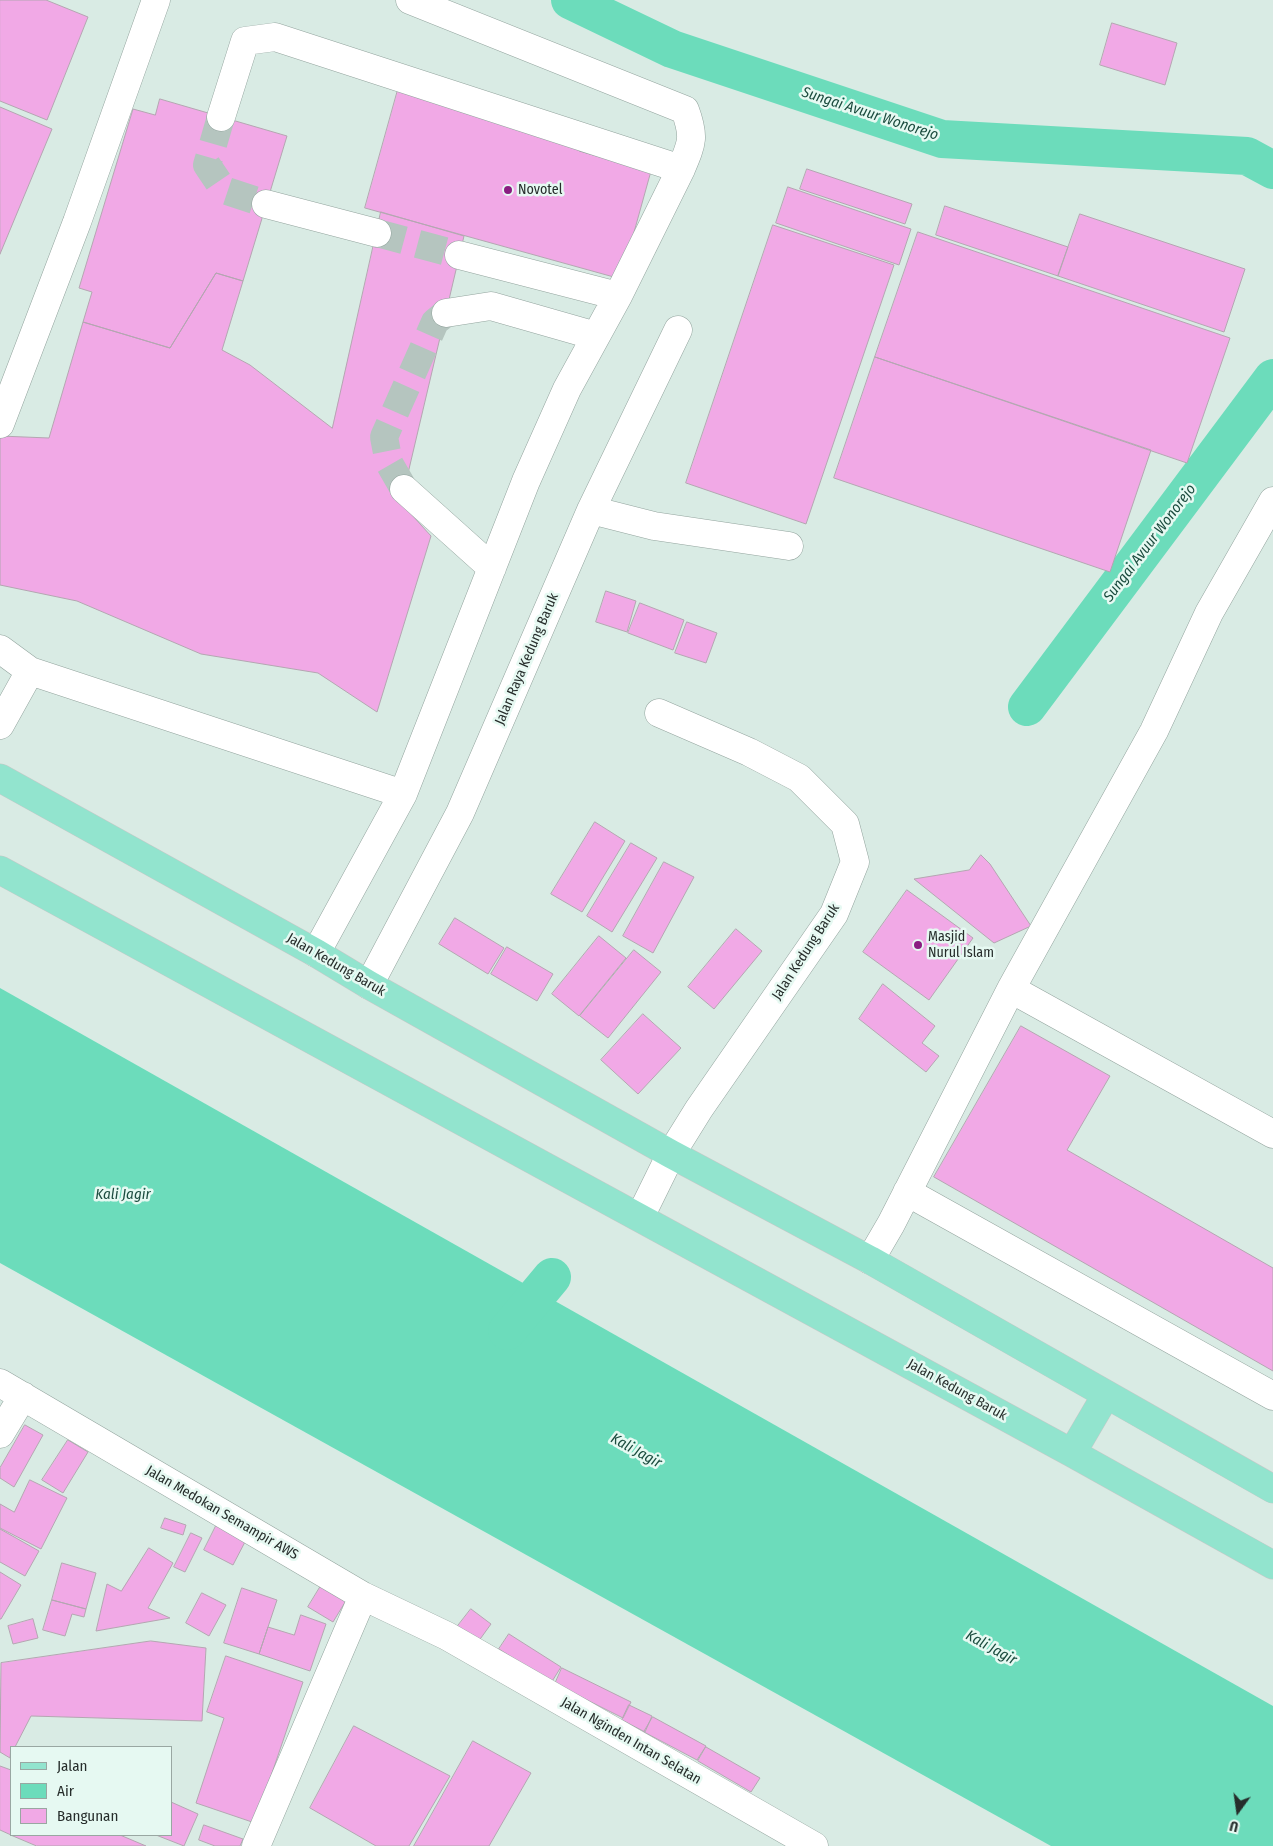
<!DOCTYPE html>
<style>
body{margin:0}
#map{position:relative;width:1273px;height:1846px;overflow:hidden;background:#d9ebe4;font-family:"Fira Sans Condensed",sans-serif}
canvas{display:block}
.legend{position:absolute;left:10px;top:1746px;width:162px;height:90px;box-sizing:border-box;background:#e6f9f2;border:1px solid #99a7a2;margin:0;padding:6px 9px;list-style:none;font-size:15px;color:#262d2b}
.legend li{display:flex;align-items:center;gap:10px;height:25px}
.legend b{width:25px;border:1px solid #99a7a2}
.north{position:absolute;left:1213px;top:1786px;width:50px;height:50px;-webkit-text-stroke:4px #e6f9f2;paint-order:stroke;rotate:194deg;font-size:14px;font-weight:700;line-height:20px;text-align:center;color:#262d2b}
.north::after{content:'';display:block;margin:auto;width:18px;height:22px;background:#262d2b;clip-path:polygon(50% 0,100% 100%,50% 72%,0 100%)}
</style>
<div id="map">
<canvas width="1273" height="1846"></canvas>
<ul class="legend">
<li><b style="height:6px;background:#92e4ce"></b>Jalan</li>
<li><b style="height:14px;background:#6cdcbb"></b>Air</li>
<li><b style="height:14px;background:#f1a9e6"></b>Bangunan</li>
</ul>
<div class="north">U</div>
</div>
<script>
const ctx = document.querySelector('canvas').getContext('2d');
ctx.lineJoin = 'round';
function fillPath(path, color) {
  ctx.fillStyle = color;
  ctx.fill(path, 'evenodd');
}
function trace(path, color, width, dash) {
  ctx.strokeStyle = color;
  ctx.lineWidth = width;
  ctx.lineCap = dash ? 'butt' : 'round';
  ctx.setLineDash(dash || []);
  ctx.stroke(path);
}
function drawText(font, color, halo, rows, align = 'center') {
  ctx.font = font + ' "Fira Sans Condensed",sans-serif';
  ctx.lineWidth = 5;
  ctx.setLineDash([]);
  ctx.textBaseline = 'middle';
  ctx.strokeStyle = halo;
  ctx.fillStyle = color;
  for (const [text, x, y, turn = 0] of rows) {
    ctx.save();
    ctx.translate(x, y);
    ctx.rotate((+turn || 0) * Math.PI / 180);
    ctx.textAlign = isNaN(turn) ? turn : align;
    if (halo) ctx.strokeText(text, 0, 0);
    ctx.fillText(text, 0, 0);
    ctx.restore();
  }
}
const water = new Path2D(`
 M 0,988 L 1273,1706 L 1273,1846 L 1051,1846 L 0,1263 Z`);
const canal = new Path2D(`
 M 570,0 L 672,49 L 942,139 L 1247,156 L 1273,170
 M 1027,707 L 1273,378
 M 507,1331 L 552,1277`);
const building = new Path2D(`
 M 0,0 L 46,0 L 88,17 L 47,120 L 0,101 Z
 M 1112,23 L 1177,43 L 1165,85 L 1100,65 Z
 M 399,86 L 582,137 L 579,151 L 651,171 L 621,279 L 365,208 Z
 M 160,99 L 287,136 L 243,281 L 216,273 L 170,348 L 83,322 L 92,292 L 79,288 L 133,109 L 155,115 Z
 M 0,107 L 52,129 L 0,254 Z
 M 807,169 L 912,204 L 905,224 L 800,189 Z
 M 788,187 L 911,229 L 899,265 L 776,223 Z
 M 945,206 L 1068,247 L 1058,276 L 936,235 Z
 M 381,212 L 464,236 L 401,503 L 431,536 L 377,712 L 318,673 L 201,654 L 77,601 L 0,585 L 0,436 L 49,438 L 83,322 L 170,348 L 216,273 L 243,281 L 222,350 L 250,365 L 332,428 Z
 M 1080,214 L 1245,269 L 1224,332 L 1058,276 Z
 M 773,225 L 894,265 L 806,524 L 686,483 Z
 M 918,232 L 1230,338 L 1187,463 L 875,357 Z
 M 875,357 L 1151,450 L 1110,572 L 834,478 Z
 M 606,591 L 636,601 L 627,632 L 596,622 Z
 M 640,603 L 684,620 L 673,650 L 628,633 Z
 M 687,622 L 717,633 L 706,663 L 675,653 Z
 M 595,822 L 625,841 L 582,912 L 551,894 Z
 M 631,843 L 657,858 L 612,932 L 587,916 Z
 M 981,855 L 990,864 L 1031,926 L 994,943 L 914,879 L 969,870 Z
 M 664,862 L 694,877 L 653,953 L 623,936 Z
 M 907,890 L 973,938 L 929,1000 L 863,952 Z
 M 455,918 L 504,948 L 488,974 L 439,944 Z
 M 736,929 L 762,951 L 714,1009 L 688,987 Z
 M 599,936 L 626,958 L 579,1016 L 552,994 Z
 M 507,947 L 553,974 L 537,1001 L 491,974 Z
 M 634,950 L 661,972 L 608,1038 L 580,1016 Z
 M 883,984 L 935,1026 L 922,1043 L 939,1056 L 926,1072 L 859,1019 Z
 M 643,1014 L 681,1048 L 638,1094 L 601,1060 Z
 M 1021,1026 L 1110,1076 L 1067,1150 L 1273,1268 L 1273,1371 L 934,1177 Z
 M 25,1425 L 43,1435 L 14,1487 L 0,1478 L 0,1468 Z
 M 68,1440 L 88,1452 L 63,1493 L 42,1480 Z
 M 30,1480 L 67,1498 L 41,1549 L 0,1528 L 0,1504 L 14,1512 Z
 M 165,1518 L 186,1525 L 183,1535 L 161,1528 Z
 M 217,1524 L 246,1540 L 233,1565 L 204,1550 Z
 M 0,1529 L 39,1551 L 25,1576 L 0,1562 Z
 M 191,1533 L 202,1538 L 185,1572 L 174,1567 Z
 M 149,1548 L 173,1563 L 148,1608 L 170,1618 L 96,1631 L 107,1584 L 121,1591 Z
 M 62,1563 L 96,1573 L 86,1609 L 52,1600 Z
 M 0,1572 L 21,1585 L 1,1619 L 0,1619 Z
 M 322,1584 L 347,1599 L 333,1622 L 308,1607 Z
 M 242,1588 L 277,1600 L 259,1654 L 224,1643 Z
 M 202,1593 L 226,1605 L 209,1636 L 186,1623 Z
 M 52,1600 L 86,1609 L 84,1617 L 72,1614 L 65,1636 L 43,1630 Z
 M 471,1609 L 491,1624 L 478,1642 L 457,1627 Z
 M 301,1615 L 326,1624 L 310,1671 L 259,1654 L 268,1627 L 294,1635 Z
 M 33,1619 L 38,1638 L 13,1644 L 8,1626 Z
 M 509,1634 L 561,1667 L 551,1683 L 499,1649 Z
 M 151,1641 L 206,1648 L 202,1721 L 31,1716 L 15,1747 L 11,1747 L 10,1758 L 0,1752 L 1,1663 Z
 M 226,1656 L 303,1682 L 255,1823 L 196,1803 L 224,1718 L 207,1712 Z
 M 562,1668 L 631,1702 L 623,1718 L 555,1684 Z
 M 629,1705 L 652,1716 L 645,1732 L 622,1720 Z
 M 653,1717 L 706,1746 L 697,1760 L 644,1732 Z
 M 354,1726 L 450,1776 L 409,1846 L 376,1846 L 310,1808 Z
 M 473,1741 L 531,1773 L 489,1846 L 414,1846 Z
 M 706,1747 L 760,1778 L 751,1792 L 698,1761 Z
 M 0,1766 L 11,1770 L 11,1835 L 0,1830 Z
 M 171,1802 L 198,1814 L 184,1846 L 156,1835 L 171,1835 Z
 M 204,1825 L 243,1839 L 240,1846 L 215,1846 L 199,1840 Z
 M 11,1835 L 120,1835 L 146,1846 L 37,1846 Z`);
const minorTunnel = new Path2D(`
 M 221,117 L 207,165 L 224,190 L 266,204
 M 377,233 L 459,255
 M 404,489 L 389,463 L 384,437 L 435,322 L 446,313`);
const minor = new Path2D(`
 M 221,117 L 245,41 L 275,37 L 681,169
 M 266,204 L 377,233
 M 459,255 L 618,296
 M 446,313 L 491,306 L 596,336
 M 0,424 L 77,222 L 156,0
 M 404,489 L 492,568
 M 591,510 L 654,526 L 789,546
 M 0,649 L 30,671 L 403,794
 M 0,725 L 30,671
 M 316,953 L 403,794 L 526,481 L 567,389 L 618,296 L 681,169 C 692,143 695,137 685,110 L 410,0
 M 369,985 L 460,813 L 591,510 L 678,330
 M 1011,989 L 1154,731 L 1209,613 L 1273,501
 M 907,1192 L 1273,1396
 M 640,1217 L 671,1154 L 699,1109 L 834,914 L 855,862 L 845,824 L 799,778 L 749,752 L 659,713
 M 870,1260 L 891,1224 L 1011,989 L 1273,1134
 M 0,1383 L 363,1596 L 447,1636 L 814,1846
 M 0,1434 L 23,1396
 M 256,1846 L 363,1596`);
const major = new Path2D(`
 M 0,778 L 316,953 L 369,985 L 671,1154 L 870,1260 L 1273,1489
 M 0,870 L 1072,1453 L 1273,1565
 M 1072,1453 L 1106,1395`);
const markers = [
 [508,190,5,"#8a1d81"],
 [918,945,5,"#8a1d81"]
];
const poiNames = [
 ["Novotel",518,190],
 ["Masjid",928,937],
 ["Nurul Islam",928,953]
];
const streetNames = [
 ["Jalan Raya Kedung Baruk",527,659,-67],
 ["Jalan Kedung Baruk",806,952,-57],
 ["Jalan Kedung Baruk",336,965,30],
 ["Jalan Kedung Baruk",957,1390,29],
 ["Jalan Medokan Semampir AWS",222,1513,30],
 ["Jalan Nginden Intan Selatan",631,1741,30]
];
const waterNames = [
 ["Sungai Avuur Wonorejo",870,114,18],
 ["Sungai Avuur Wonorejo",1150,543,-53],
 ["Kali Jagir",123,1195],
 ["Kali Jagir",636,1451,29],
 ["Kali Jagir",991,1648,29]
];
fillPath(water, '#6cdcbb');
trace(canal, '#6cdcbb', 38);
fillPath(building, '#f1a9e6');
trace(building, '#b4a6b1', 1);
trace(minorTunnel, '#b5c5bf', 28, [28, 14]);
trace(minor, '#93a49e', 29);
trace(major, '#c7c8c8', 29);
trace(minor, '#fff', 28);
trace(major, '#92e4ce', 28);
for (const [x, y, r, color] of markers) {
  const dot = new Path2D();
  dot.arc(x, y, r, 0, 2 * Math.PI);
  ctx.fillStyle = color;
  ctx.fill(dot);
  trace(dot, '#e6f9f2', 2);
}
drawText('14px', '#262d2b', '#e6f9f2', poiNames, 'left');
drawText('14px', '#262d2b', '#e6f9f2', streetNames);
drawText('italic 15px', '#1c4c3f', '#e6f9f2', waterNames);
</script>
